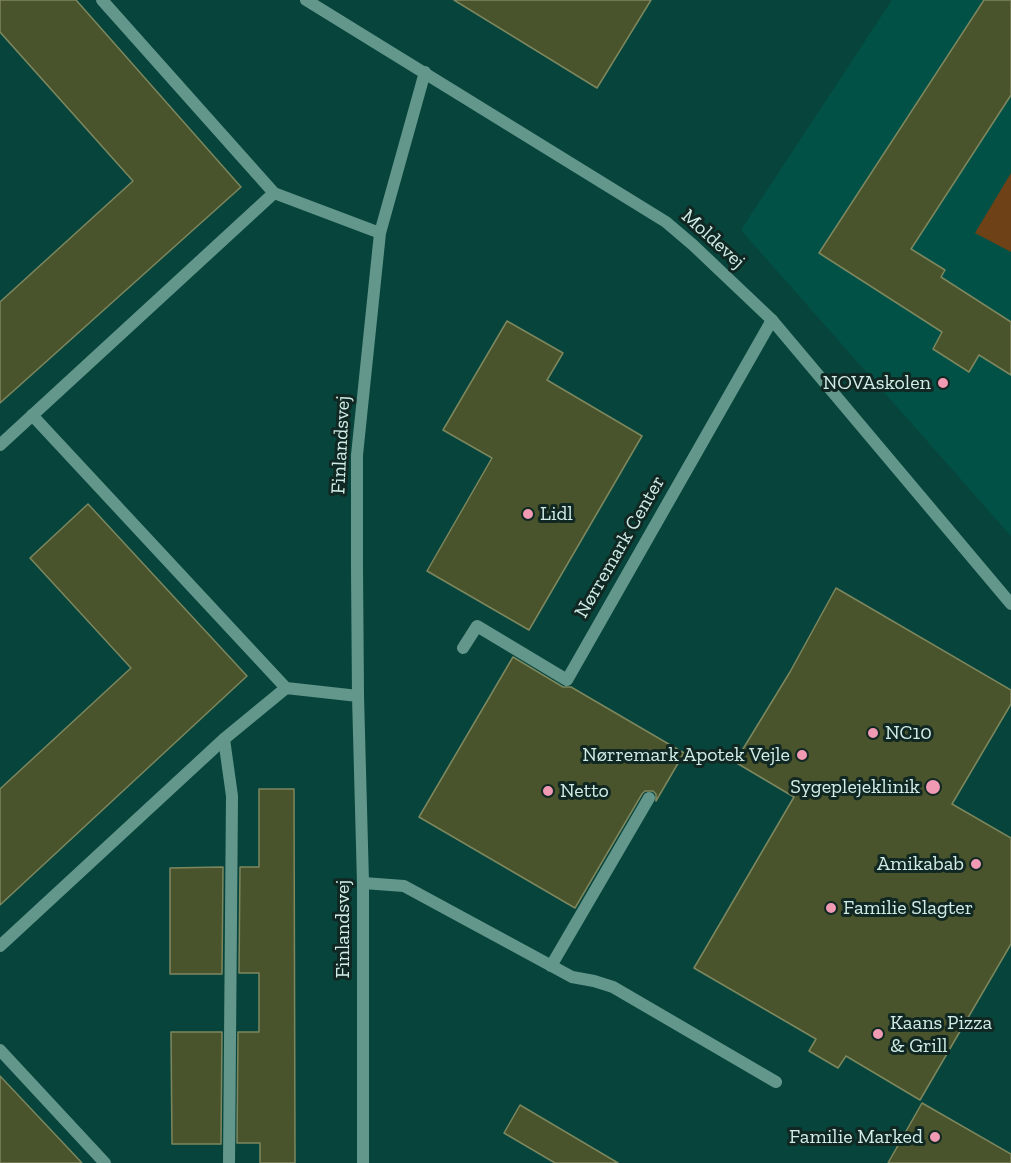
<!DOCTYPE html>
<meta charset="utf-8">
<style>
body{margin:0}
canvas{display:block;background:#07453c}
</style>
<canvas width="1011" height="1163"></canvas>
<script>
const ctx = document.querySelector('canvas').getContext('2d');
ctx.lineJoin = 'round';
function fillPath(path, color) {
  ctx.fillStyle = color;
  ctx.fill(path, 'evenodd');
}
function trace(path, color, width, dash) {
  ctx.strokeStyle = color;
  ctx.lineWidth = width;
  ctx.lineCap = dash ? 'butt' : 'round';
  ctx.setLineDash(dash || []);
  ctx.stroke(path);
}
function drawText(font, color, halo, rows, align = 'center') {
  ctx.font = font + ' "Zilla Slab",serif';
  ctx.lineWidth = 6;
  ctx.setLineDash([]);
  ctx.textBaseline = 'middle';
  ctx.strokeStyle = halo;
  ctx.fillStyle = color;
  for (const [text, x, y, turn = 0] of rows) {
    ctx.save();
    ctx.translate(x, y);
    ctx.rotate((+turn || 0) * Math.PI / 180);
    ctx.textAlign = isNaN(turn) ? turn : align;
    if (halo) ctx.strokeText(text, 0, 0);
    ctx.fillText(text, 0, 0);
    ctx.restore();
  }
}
const built = new Path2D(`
 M 892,0 L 1011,0 L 1011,536 L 741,230 Z`);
const green = new Path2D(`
 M 1011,173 L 1011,252 L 975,233 Z`);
const building = new Path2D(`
 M 0,0 L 76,0 L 241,187 L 0,403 L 0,302 L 133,181 L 0,32 Z
 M 454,0 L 651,0 L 597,88 Z
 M 984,0 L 1011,0 L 1011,95 L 911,249 L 945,270 L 941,277 L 1011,322 L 1011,375 L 979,355 L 969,372 L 933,349 L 942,332 L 819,253 Z
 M 507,321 L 563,353 L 547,380 L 642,436 L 529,630 L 427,571 L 492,458 L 443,430 Z
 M 88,504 L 247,676 L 0,905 L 0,789 L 131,668 L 30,558 Z
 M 836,588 L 1011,690 L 1011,704 L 952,804 L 1011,838 L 1011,944 L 920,1100 L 846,1056 L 838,1068 L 809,1051 L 816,1039 L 694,968 L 794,797 L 735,762 L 790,672 Z
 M 513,657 L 563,687 L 571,687 L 684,753 L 656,801 L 656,794 L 653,791 L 645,791 L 642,794 L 575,908 L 419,817 Z
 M 259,789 L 294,789 L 295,1163 L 260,1163 L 260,1143 L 237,1143 L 238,1032 L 259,1032 L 259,973 L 239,973 L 240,867 L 259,867 Z
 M 223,867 L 222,974 L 170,974 L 170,868 Z
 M 171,1032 L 222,1032 L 221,1144 L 172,1144 Z
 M 0,1076 L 82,1163 L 0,1163 Z
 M 922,1103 L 1011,1154 L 1011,1163 L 888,1163 Z
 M 520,1105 L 618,1163 L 555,1163 L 504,1133 Z`);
const lane = new Path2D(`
 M 463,648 L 477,626 L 567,680 L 772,320
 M 224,739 L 232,796 L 229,1163
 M 363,883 L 404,886 L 572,977 L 594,981 L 613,987 L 776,1082
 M 551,966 L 649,798`);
const street = new Path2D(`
 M 102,0 L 274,193
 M 306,0 L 666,222 L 693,245 L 772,320 L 1011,604
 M 32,415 L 286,688
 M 0,445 L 274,193 L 380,233
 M 0,946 L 224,739 L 286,688 L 358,696
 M 0,1050 L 105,1163
 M 363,1163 L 363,883 L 358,696 L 357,569 L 357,455 L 380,233 L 425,72`);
const markers = [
 [943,383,6,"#f09ab4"],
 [528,514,6,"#f09ab4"],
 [873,733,6,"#f09ab4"],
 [802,755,6,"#f09ab4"],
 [933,787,8,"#f09ab4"],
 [548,791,6,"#f09ab4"],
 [976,864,6,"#f09ab4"],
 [831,908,6,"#f09ab4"],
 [878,1034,6,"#f09ab4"],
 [935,1137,6,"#f09ab4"]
];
const streetNames = [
 ["Moldevej",713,239,42],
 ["Finlandsvej",341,445,-87],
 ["Nørremark Center",620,547,-60],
 ["Finlandsvej",343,929,-90]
];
const poiNames = [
 ["NOVAskolen",931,383],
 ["Lidl",540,514,"left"],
 ["NC10",885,733,"left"],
 ["Nørremark Apotek Vejle",790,755],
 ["Sygeplejeklinik",920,787],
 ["Netto",560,791,"left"],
 ["Amikabab",964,864],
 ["Familie Slagter",843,908,"left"],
 ["Kaans Pizza",890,1023,"left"],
 ["& Grill",890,1046,"left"],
 ["Familie Marked",923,1137]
];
fillPath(built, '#015147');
fillPath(green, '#6e4116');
fillPath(building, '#49532c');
trace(building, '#7d875e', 1.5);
trace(lane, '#64978c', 12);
trace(street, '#64978c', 12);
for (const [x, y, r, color] of markers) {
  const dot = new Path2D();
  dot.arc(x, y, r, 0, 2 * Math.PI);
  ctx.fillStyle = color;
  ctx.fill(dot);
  trace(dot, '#102722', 2);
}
drawText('20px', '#d2ede7', '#102722', streetNames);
drawText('20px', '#d2ede7', '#102722', poiNames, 'right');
</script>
